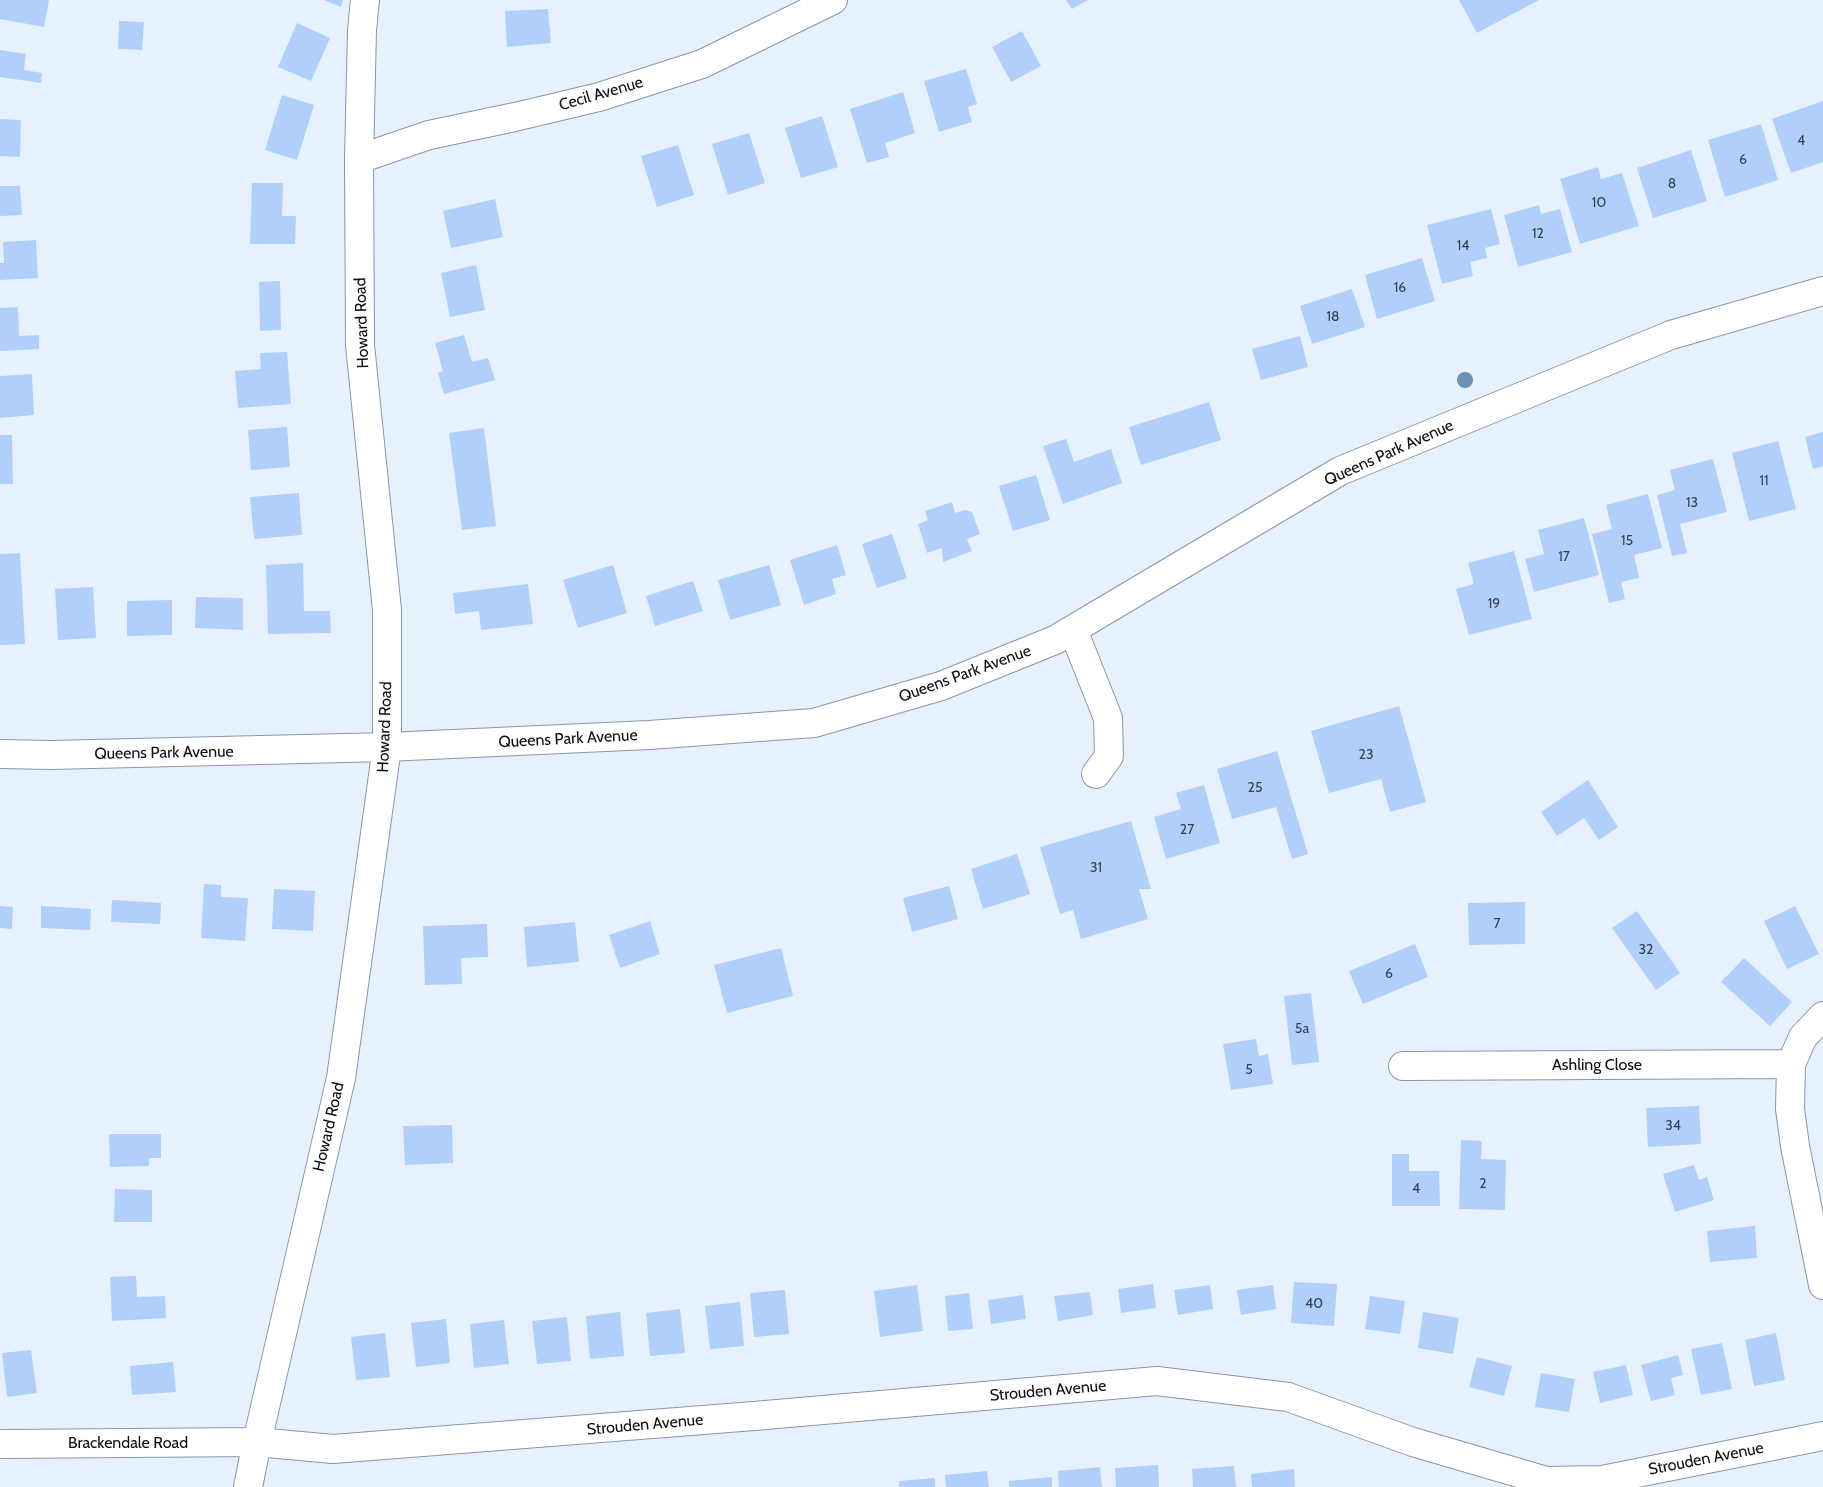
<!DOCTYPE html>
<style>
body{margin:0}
canvas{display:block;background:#e7f1fd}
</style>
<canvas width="1823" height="1487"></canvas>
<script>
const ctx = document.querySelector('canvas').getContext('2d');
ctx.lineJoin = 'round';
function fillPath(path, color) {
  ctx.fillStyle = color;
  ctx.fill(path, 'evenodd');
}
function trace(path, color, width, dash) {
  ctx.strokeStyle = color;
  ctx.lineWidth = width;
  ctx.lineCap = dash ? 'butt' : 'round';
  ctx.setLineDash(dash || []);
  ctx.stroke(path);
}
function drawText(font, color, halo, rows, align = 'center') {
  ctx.font = font + ' Cabin,sans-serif';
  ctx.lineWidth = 5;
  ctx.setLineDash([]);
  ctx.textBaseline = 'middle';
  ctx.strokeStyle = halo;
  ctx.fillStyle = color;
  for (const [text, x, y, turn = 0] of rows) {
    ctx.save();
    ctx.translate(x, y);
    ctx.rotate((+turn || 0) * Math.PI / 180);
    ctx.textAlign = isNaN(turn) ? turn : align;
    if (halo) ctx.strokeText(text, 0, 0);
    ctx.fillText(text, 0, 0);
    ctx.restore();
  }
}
const building = new Path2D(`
 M 0,0 L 49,0 L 44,27 L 0,19 Z
 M 324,0 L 343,0 L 341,7 Z
 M 1066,0 L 1088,0 L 1072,9 Z
 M 1459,0 L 1539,0 L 1477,33 Z
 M 548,9 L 551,43 L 507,47 L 505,11 Z
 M 119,21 L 144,22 L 142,50 L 118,49 Z
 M 297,23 L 330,38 L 311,81 L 278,67 Z
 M 1022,31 L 1041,66 L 1011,82 L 992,47 Z
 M 0,50 L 26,54 L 24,70 L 42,73 L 41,83 L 0,77 Z
 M 966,69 L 977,104 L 968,107 L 972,122 L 939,132 L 924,81 Z
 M 903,92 L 915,133 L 885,143 L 889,157 L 867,163 L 850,109 Z
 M 282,95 L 314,105 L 297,160 L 265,150 Z
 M 1823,101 L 1823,162 L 1791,173 L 1772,119 Z
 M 822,116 L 838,167 L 801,178 L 785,128 Z
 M 0,119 L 21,120 L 20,157 L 0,156 Z
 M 1761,124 L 1778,180 L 1725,197 L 1708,140 Z
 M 749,133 L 765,183 L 728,195 L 712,144 Z
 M 678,145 L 694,195 L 657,207 L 641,156 Z
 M 1691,150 L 1707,201 L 1653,218 L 1637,168 Z
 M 1598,167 L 1601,179 L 1622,173 L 1639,226 L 1580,244 L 1560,179 Z
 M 252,183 L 283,183 L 282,216 L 296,216 L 295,244 L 250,244 Z
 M 0,186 L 20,186 L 22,215 L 0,216 Z
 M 495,199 L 503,237 L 451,248 L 443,211 Z
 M 1539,205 L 1541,214 L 1560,209 L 1572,252 L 1518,267 L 1504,215 Z
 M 1491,209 L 1500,244 L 1485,248 L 1487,258 L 1470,262 L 1473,276 L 1442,284 L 1427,225 Z
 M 36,240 L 38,278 L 0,280 L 0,263 L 4,263 L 3,242 Z
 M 1422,258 L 1435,301 L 1377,319 L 1365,275 Z
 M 476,265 L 485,310 L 450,317 L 441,273 Z
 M 280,281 L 281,330 L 260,331 L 259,282 Z
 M 1352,289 L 1365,327 L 1312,344 L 1300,306 Z
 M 18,307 L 19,336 L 39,335 L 39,349 L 0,351 L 0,308 Z
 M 464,335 L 472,362 L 488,358 L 495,380 L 444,394 L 438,373 L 443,371 L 435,343 Z
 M 1300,336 L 1308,367 L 1261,380 L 1252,349 Z
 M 287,352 L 291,404 L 238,408 L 235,371 L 261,369 L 260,353 Z
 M 32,374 L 34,415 L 0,418 L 0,376 Z
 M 1209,402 L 1221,440 L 1141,465 L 1129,427 Z
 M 287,427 L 290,467 L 251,470 L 248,430 Z
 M 484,428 L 496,526 L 462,530 L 449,433 Z
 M 1823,432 L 1823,466 L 1813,469 L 1805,437 Z
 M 0,435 L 12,435 L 13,484 L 0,484 Z
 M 1066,439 L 1074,462 L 1111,449 L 1122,483 L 1063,504 L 1043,446 Z
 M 1778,441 L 1796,509 L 1749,521 L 1732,453 Z
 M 1713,459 L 1727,512 L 1680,524 L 1687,553 L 1672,556 L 1657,495 L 1675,490 L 1670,470 Z
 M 1036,475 L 1050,520 L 1013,531 L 999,486 Z
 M 299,493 L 302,535 L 254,539 L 250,497 Z
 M 1648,494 L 1662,548 L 1634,555 L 1639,578 L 1621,582 L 1625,599 L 1609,603 L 1592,534 L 1612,529 L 1606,505 Z
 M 952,502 L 955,513 L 965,510 L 972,512 L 980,534 L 967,539 L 972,551 L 943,562 L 942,548 L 927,553 L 918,524 L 928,520 L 925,511 Z
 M 1584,518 L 1599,575 L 1534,592 L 1525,559 L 1544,554 L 1538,530 Z
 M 892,534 L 907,578 L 877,588 L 862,544 Z
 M 837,545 L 846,575 L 832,579 L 836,594 L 804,605 L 790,560 Z
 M 1514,551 L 1532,619 L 1469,635 L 1456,589 L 1474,584 L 1468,563 Z
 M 20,553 L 25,644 L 0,645 L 0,554 Z
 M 303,563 L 304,611 L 330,611 L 331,633 L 268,634 L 266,565 Z
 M 613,565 L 627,613 L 578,628 L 563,580 Z
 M 769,565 L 781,605 L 730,620 L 718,580 Z
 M 693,581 L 703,611 L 655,626 L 646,596 Z
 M 528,584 L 533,624 L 481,630 L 479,611 L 455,614 L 453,593 Z
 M 93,587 L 96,638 L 58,640 L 55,589 Z
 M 196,597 L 243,598 L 243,630 L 195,628 Z
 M 172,600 L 172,635 L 127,636 L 127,601 Z
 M 1399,706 L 1426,802 L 1390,812 L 1381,779 L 1329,793 L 1311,731 Z
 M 1277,751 L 1308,854 L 1292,859 L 1276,807 L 1232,819 L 1217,769 Z
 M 1588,780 L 1618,827 L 1599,840 L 1584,818 L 1557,836 L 1541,812 Z
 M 1204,785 L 1220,843 L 1166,859 L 1154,817 L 1181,809 L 1176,793 Z
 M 1131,821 L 1151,889 L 1139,889 L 1148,919 L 1081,939 L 1073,910 L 1060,914 L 1040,847 Z
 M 1017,854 L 1030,894 L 983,909 L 971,869 Z
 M 204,884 L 221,885 L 221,897 L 248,898 L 245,941 L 201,938 Z
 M 949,886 L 958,919 L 912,932 L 903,898 Z
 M 274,889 L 315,891 L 313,931 L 272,929 Z
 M 112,900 L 161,903 L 160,924 L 111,922 Z
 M 1525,902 L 1525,944 L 1469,945 L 1468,903 Z
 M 0,906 L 13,907 L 12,929 L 0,928 Z
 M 41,906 L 91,909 L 90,930 L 41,928 Z
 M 1795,906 L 1819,954 L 1787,969 L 1764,921 Z
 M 1637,911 L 1680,973 L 1656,990 L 1612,928 Z
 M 650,921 L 660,954 L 620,968 L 609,935 Z
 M 575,922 L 579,962 L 527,967 L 524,927 Z
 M 487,924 L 488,957 L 461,958 L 462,984 L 425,985 L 423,926 Z
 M 1415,944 L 1428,977 L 1363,1004 L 1349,971 Z
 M 781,948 L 793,996 L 727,1013 L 714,965 Z
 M 1744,958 L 1792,1002 L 1770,1026 L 1721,982 Z
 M 1311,993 L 1319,1062 L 1292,1065 L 1284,996 Z
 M 1256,1039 L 1259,1056 L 1268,1054 L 1273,1084 L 1231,1090 L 1223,1044 Z
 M 1699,1106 L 1701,1144 L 1648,1147 L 1646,1108 Z
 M 452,1125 L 453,1163 L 405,1165 L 403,1126 Z
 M 109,1134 L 161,1134 L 161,1158 L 149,1158 L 149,1166 L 110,1167 Z
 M 1461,1140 L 1482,1141 L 1481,1159 L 1506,1160 L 1505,1210 L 1459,1209 Z
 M 1392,1154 L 1409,1154 L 1409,1171 L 1439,1171 L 1440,1206 L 1392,1206 Z
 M 1694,1165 L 1699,1180 L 1707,1177 L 1714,1200 L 1675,1212 L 1663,1174 Z
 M 115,1189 L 152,1190 L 152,1222 L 114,1222 Z
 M 1755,1226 L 1757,1258 L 1710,1262 L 1707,1231 Z
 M 136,1276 L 137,1297 L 165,1296 L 166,1318 L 112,1321 L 110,1277 Z
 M 1294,1282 L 1337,1284 L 1334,1326 L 1291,1323 Z
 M 1153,1284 L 1156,1308 L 1121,1313 L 1118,1289 Z
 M 917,1285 L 923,1331 L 880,1337 L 874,1291 Z
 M 1210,1285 L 1213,1309 L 1178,1315 L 1174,1290 Z
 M 1273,1285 L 1276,1309 L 1241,1315 L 1237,1290 Z
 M 785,1290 L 789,1334 L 754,1337 L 750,1293 Z
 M 1090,1292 L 1093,1315 L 1058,1321 L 1054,1296 Z
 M 969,1293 L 973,1329 L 948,1331 L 945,1296 Z
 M 1023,1295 L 1026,1319 L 991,1324 L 988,1300 Z
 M 1370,1296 L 1405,1301 L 1400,1334 L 1365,1329 Z
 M 740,1302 L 744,1346 L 710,1349 L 705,1306 Z
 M 680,1309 L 685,1353 L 650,1356 L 646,1313 Z
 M 620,1312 L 624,1356 L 590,1359 L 586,1316 Z
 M 1423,1312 L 1459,1318 L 1453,1354 L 1418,1348 Z
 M 567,1317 L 571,1361 L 537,1364 L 532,1321 Z
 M 446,1319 L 450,1363 L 416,1367 L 411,1323 Z
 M 504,1320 L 509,1364 L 474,1368 L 470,1324 Z
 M 385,1333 L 390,1377 L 356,1380 L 351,1337 Z
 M 1776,1333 L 1785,1380 L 1754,1386 L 1745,1340 Z
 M 1722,1343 L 1732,1389 L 1701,1395 L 1691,1349 Z
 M 31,1350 L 37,1393 L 7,1397 L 2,1353 Z
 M 1678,1355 L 1683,1375 L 1671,1378 L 1675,1395 L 1651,1401 L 1641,1365 Z
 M 1477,1357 L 1512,1366 L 1504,1396 L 1469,1387 Z
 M 173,1362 L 176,1392 L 132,1395 L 130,1366 Z
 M 1626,1365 L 1633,1395 L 1600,1403 L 1593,1372 Z
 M 1541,1373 L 1575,1379 L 1569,1412 L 1535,1407 Z
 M 1158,1465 L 1159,1487 L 1116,1487 L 1115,1468 Z
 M 1234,1466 L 1236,1487 L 1193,1487 L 1192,1469 Z
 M 1100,1467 L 1102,1487 L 1059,1487 L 1058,1471 Z
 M 1294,1469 L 1295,1487 L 1252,1487 L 1251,1474 Z
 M 987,1471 L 989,1487 L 946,1487 L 945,1475 Z
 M 1052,1477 L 1052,1487 L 1009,1487 L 1009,1481 Z
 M 935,1478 L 935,1487 L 899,1487 L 899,1481 Z`);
const minor = new Path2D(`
 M 359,159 L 429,135 L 515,117 L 599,97 L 702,64 L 833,0
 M 1073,630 L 1108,718 L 1109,756 L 1096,774
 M 0,754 L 51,755 L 387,747 L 649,735 L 814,723 L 941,686 L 1055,640 L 1340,471 L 1671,335 L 1823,291
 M 1823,1016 L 1803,1037 L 1791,1064 L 1790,1109 L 1795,1146 L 1823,1285
 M 1403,1066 L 1791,1064
 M 0,1444 L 257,1442 L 333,1449 L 754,1416 L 1157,1381 L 1288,1397 L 1413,1442 L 1546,1481 L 1602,1480 L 1823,1436
 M 248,1487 L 257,1442 L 341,1078 L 387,747 L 387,610 L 360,345 L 359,159 L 362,30 L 365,0`);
const trees = [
 [1465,380]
];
const numberNames = [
 ["4",1801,141],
 ["6",1743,160],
 ["8",1672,184],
 ["10",1599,203],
 ["12",1538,234],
 ["14",1463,246],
 ["16",1400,288],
 ["18",1333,317],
 ["11",1764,481],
 ["13",1692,503],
 ["15",1627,541],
 ["17",1564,557],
 ["19",1494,604],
 ["23",1366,755],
 ["25",1255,788],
 ["27",1187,830],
 ["31",1096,868],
 ["7",1497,924],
 ["32",1646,950],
 ["6",1389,974],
 ["5a",1302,1029],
 ["5",1249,1070],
 ["34",1673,1126],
 ["2",1483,1184],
 ["4",1416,1189],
 ["40",1314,1304]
];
const streetNames = [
 ["Cecil Avenue",601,94,-16],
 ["Howard Road",362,323,-92],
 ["Queens Park Avenue",1389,453,-24],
 ["Queens Park Avenue",965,674,-20],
 ["Howard Road",385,727,-88],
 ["Queens Park Avenue",568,739,-3],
 ["Queens Park Avenue",164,753,-1],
 ["Ashling Close",1597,1065],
 ["Howard Road",329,1127,-77],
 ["Strouden Avenue",1048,1391,-5],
 ["Strouden Avenue",645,1425,-5],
 ["Brackendale Road",128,1443],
 ["Strouden Avenue",1706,1459,-11]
];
fillPath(building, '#b0cffa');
trace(minor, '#8896a9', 30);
trace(minor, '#fff', 28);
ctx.fillStyle = '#6d8eb5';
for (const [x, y] of trees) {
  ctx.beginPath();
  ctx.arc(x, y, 8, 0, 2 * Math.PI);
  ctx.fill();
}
drawText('14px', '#343f4f', null, numberNames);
drawText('16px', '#0a0f16', '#fdfdfd', streetNames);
</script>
